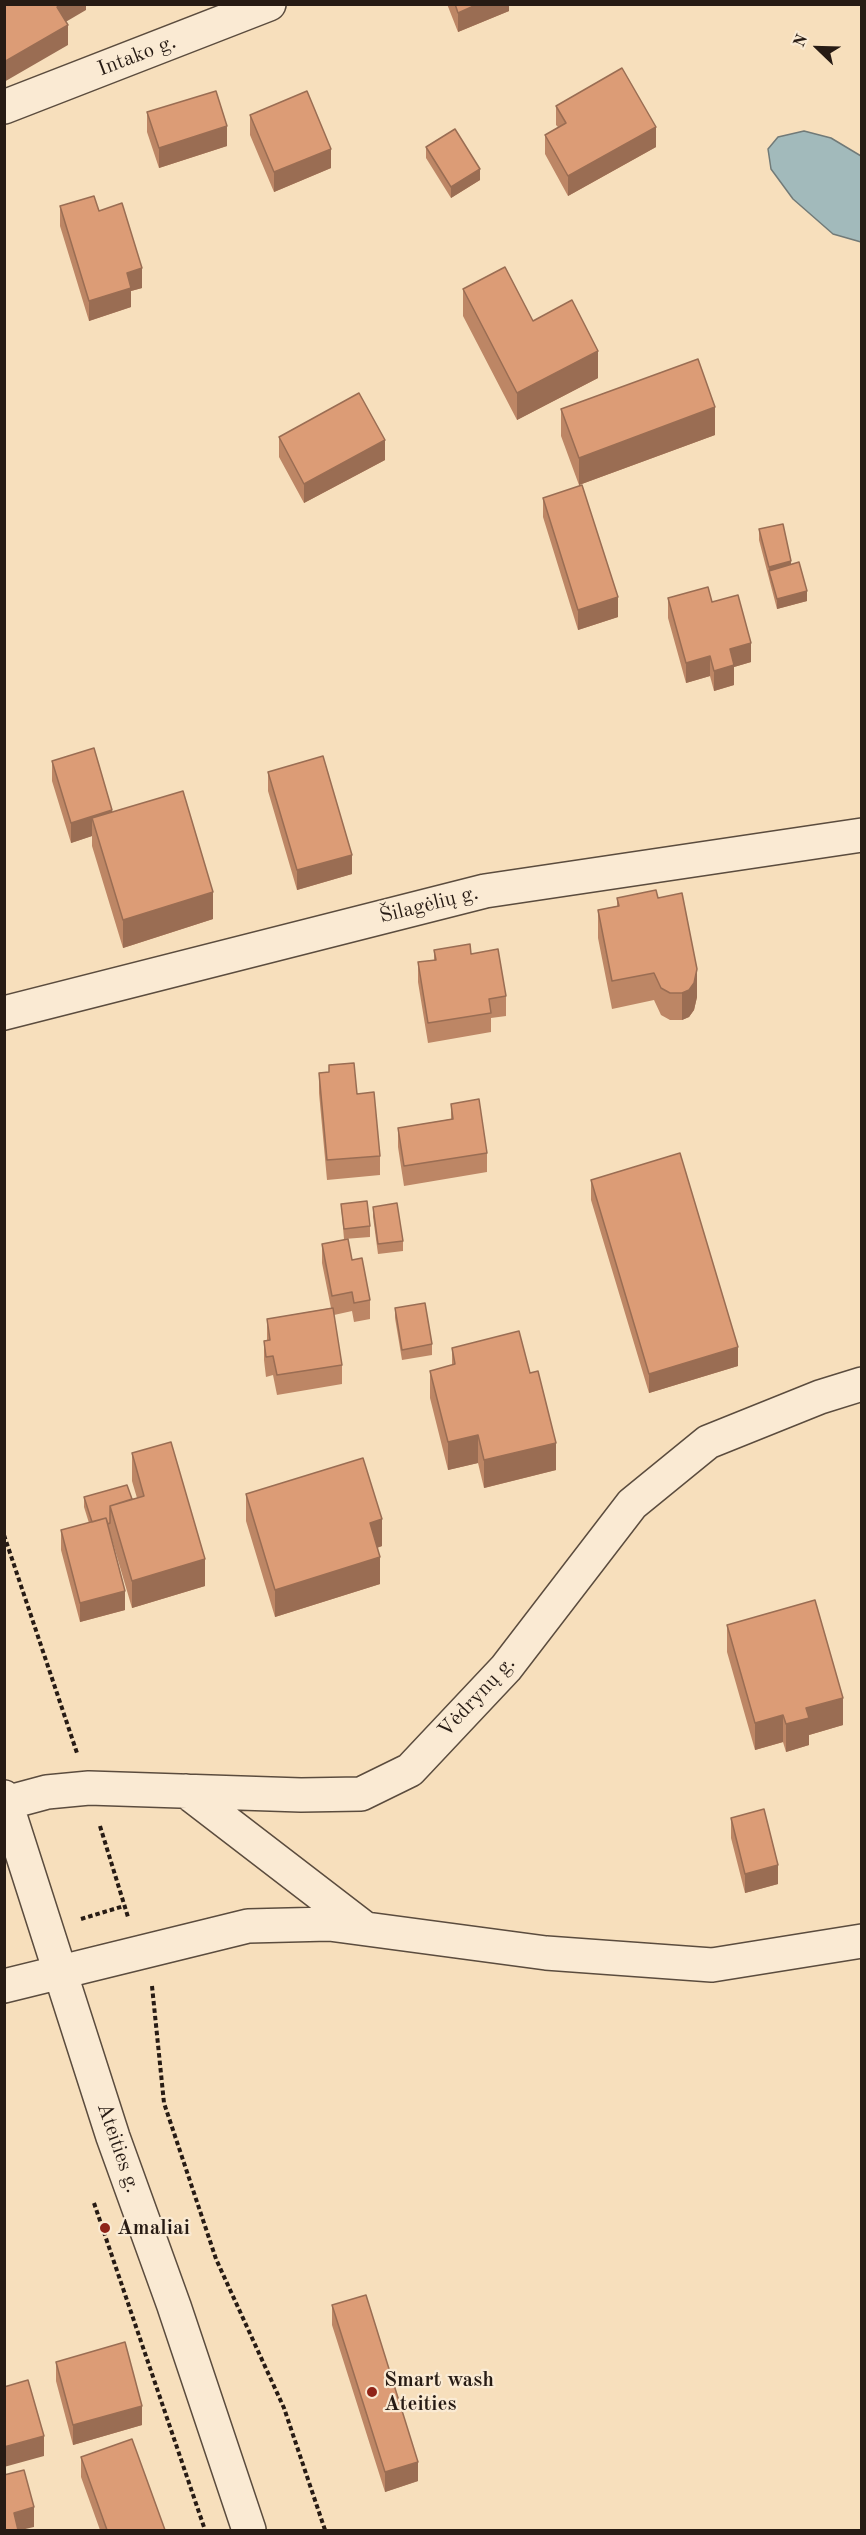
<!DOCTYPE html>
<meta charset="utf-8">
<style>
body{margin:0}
#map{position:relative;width:866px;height:2535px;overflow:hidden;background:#f7dfbc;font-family:"Old Standard TT",serif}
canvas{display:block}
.frame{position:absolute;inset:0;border:6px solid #271b14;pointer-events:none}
.north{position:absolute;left:788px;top:18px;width:60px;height:60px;-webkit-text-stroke:4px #faead3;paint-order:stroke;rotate:293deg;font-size:16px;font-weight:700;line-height:24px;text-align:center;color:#271b14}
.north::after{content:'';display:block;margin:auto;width:21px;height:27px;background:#271b14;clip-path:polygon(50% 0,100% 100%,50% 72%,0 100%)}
</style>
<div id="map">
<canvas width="866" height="2535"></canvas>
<div class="frame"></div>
<div class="north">N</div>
</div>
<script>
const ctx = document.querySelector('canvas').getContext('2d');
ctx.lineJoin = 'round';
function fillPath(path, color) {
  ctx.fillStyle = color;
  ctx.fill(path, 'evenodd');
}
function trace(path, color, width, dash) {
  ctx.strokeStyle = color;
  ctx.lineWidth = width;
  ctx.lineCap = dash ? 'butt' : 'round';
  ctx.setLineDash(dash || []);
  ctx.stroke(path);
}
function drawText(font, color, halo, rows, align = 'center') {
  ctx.font = font + ' "Old Standard TT",serif';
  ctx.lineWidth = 4.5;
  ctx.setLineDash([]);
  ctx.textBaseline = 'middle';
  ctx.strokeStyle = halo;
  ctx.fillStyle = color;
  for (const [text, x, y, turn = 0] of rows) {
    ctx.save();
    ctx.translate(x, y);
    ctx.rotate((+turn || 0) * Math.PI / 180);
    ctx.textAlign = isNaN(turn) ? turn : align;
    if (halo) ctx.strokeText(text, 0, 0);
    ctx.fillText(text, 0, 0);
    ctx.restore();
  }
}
const water = new Path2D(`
 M 804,131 L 831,138 L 861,156 L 861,242 L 833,234 L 793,199 L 771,169 L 768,149 L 778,137 Z`);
const path = new Path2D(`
 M 4,1535 L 77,1753
 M 100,1826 L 128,1917
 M 81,1919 L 124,1906
 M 152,1986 L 164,2103 L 216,2259 L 284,2408 L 325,2530
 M 94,2203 L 205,2530`);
const minor = new Path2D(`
 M 4,107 L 269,4
 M 4,1013 L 485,891 L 862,835
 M 186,1791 L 363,1927
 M 4,1797 L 113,2137 L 174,2306 L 249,2530
 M 6,1803 L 47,1792 L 89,1788 L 301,1795 L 361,1794 L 410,1770 L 506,1668 L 632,1504 L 708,1442 L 820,1397 L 862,1384
 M 4,1986 L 248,1926 L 329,1924 L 546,1953 L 712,1965 L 862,1941`);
const wall = new Path2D(`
 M 447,4 L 509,4 L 509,11 L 458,32 Z
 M 556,106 L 656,147 L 568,196 L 545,154 L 545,135 L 558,127 L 556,125 Z
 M 147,112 L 227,146 L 159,168 L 147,132 Z
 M 250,115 L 331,168 L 274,192 L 250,135 Z
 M 426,147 L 480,180 L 451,198 L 426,158 Z
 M 60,206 L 99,211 L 142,288 L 131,291 L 131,307 L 89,321 L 60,226 Z
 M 463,289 L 533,321 L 598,378 L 517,420 L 463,316 Z
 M 561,409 L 715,435 L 579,485 L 561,436 Z
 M 279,437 L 385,460 L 304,503 L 279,457 Z
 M 543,498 L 618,617 L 578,630 L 543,517 Z
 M 759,529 L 791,564 L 807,601 L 777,609 L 759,540 Z
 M 668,598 L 751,662 L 734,667 L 734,685 L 714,691 L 710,676 L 686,683 L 668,618 Z
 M 52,761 L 112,812 L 213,919 L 123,948 L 92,846 L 92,836 L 71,843 L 52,781 Z
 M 268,772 L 352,874 L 297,890 L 268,791 Z
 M 617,898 L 658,898 L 697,997 L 694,1010 L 689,1017 L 682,1020 L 670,1020 L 661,1015 L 654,1000 L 612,1009 L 598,938 L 598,910 L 617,906 Z
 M 434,950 L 471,954 L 506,996 L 506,1016 L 491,1018 L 491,1032 L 428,1043 L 418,982 L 418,962 L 434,960 Z
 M 329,1065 L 357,1094 L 380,1156 L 380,1175 L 327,1180 L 319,1093 L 319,1073 L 329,1072 Z
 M 451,1104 L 487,1153 L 487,1172 L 404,1186 L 398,1147 L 398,1128 L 451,1119 Z
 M 591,1180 L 738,1366 L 649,1393 L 591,1200 Z
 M 341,1204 L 370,1226 L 370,1237 L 344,1239 Z
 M 373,1207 L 403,1241 L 403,1251 L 378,1254 L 373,1217 Z
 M 322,1244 L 352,1260 L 370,1300 L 370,1319 L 354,1322 L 352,1311 L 334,1315 L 342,1365 L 342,1384 L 277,1395 L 273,1375 L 266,1377 L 264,1360 L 264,1341 L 267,1340 L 267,1319 L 331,1308 L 322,1263 Z
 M 395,1308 L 432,1344 L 432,1355 L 402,1360 L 395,1318 Z
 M 452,1348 L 530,1373 L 556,1470 L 484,1488 L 478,1463 L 448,1470 L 430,1398 L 430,1371 L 452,1365 Z
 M 132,1453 L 205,1586 L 132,1608 L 110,1533 L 125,1610 L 80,1622 L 61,1550 L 61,1530 L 89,1523 L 84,1507 L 84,1497 L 132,1499 L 137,1498 L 132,1481 Z
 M 246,1494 L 382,1546 L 377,1548 L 380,1584 L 275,1617 L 246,1521 Z
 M 727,1625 L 843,1725 L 809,1735 L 809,1745 L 786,1752 L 783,1742 L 755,1750 L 727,1652 Z
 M 731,1818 L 778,1884 L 745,1893 L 731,1838 Z
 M 332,2305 L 418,2481 L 385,2492 L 332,2325 Z
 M 56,2362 L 142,2425 L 73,2445 L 56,2381 Z
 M 81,2457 L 165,2530 L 100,2530 L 81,2477 Z`);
const shadedWall = new Path2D(`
 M 61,4 L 86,4 L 86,10 L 57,27 L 57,7 Z
 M 478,4 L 509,4 L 509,11 L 458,32 L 458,13 Z
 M 68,25 L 68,45 L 4,82 L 4,62 Z
 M 227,126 L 227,146 L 159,168 L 159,148 Z
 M 656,127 L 656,147 L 568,196 L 568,176 Z
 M 331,149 L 331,168 L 274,192 L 274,172 Z
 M 480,169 L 480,180 L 451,198 L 451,187 Z
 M 142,268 L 142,288 L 131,291 L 131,307 L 89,321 L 89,301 L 127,273 Z
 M 598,351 L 598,378 L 517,420 L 517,393 Z
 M 715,407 L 715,435 L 579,485 L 579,458 Z
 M 385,440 L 385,460 L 304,503 L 304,484 Z
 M 791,561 L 791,571 L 769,571 L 769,577 L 769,567 Z
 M 807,591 L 807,601 L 777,609 L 777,599 Z
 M 618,597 L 618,617 L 578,630 L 578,610 Z
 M 751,643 L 751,662 L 734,667 L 734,685 L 714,691 L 714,671 L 730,649 Z
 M 710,656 L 710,676 L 686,683 L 686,663 Z
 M 112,810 L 112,829 L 92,818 L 92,836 L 71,843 L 71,823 Z
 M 352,855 L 352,874 L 297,890 L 297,870 Z
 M 213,892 L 213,919 L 123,948 L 123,920 Z
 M 697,969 L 697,997 L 694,1010 L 689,1017 L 682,1020 L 682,993 Z
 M 738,1347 L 738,1366 L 649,1393 L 649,1374 Z
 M 478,1435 L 478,1463 L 448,1470 L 448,1442 Z
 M 556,1443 L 556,1470 L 484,1488 L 484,1460 Z
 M 382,1519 L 382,1546 L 370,1550 L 370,1523 Z
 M 380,1557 L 380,1584 L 275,1617 L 275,1590 Z
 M 205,1559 L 205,1586 L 132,1608 L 132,1581 Z
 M 125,1591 L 125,1610 L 80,1622 L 80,1603 Z
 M 843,1698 L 843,1725 L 809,1735 L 809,1745 L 786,1752 L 786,1724 L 806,1708 Z
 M 783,1715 L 783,1742 L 755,1750 L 755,1723 Z
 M 778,1865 L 778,1884 L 745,1893 L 745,1874 Z
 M 142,2406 L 142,2425 L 73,2445 L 73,2425 Z
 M 44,2436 L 44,2456 L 4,2467 L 4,2447 Z
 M 418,2462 L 418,2481 L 385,2492 L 385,2472 Z
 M 34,2507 L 34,2527 L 21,2530 L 14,2530 L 14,2513 Z`);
const building = new Path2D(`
 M 4,4 L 61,4 L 57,7 L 68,25 L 4,62 Z
 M 455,4 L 478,4 L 458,13 Z
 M 622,68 L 656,127 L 568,176 L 545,135 L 566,123 L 556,106 Z
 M 216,91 L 227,126 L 159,148 L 147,112 Z
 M 307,91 L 331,149 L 274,172 L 250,115 Z
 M 455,129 L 480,169 L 451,187 L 426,147 Z
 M 94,196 L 99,211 L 122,203 L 142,268 L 127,273 L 131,288 L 89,301 L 60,206 Z
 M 505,267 L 533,321 L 572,300 L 598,351 L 517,393 L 463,289 Z
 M 698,359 L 715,407 L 579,458 L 561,409 Z
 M 359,393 L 385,440 L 304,484 L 279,437 Z
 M 582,485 L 618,597 L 578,610 L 543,498 Z
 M 783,524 L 791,561 L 769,567 L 759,529 Z
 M 799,562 L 807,591 L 777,599 L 769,571 Z
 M 708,587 L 712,602 L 738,595 L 751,643 L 730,649 L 734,665 L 714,671 L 710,656 L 686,663 L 668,598 Z
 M 94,748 L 112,810 L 71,823 L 52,761 Z
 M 323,756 L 352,855 L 297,870 L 268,772 Z
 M 183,791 L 213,892 L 123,920 L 92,818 Z
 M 656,890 L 658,898 L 682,893 L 697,969 L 694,983 L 689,990 L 682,993 L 670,993 L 661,988 L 654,973 L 612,981 L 598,910 L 619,906 L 617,898 Z
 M 470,944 L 471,954 L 498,949 L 506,996 L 489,999 L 491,1013 L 428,1023 L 418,962 L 436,960 L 434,950 Z
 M 354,1063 L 357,1094 L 374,1092 L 380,1156 L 327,1160 L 319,1073 L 329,1072 L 329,1065 Z
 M 479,1099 L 487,1153 L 404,1166 L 398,1128 L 453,1119 L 451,1104 Z
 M 680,1153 L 738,1347 L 649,1374 L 591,1180 Z
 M 367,1201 L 370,1226 L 344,1229 L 341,1204 Z
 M 397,1203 L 403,1241 L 378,1244 L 373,1207 Z
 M 348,1239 L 352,1260 L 362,1258 L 370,1300 L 354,1303 L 352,1292 L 332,1296 L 322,1244 Z
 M 425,1303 L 432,1344 L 402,1350 L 395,1308 Z
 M 333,1308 L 342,1365 L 277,1375 L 273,1356 L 266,1357 L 264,1341 L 270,1340 L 267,1319 Z
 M 519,1331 L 530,1373 L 538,1371 L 556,1443 L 484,1460 L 478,1435 L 448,1442 L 430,1371 L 455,1364 L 452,1348 Z
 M 171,1442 L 205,1559 L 132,1581 L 110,1506 L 144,1496 L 132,1453 Z
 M 363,1458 L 382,1519 L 370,1523 L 380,1557 L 275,1590 L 246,1494 Z
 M 127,1485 L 132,1499 L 110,1506 L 110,1523 L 108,1524 L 106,1518 L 92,1522 L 84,1497 Z
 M 106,1518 L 125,1591 L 80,1603 L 61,1530 Z
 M 815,1600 L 843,1698 L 806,1708 L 809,1718 L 786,1724 L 783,1715 L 755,1723 L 727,1625 Z
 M 764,1809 L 778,1865 L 745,1874 L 731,1818 Z
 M 366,2295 L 418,2462 L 385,2472 L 332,2305 Z
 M 125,2342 L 142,2406 L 73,2425 L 56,2362 Z
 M 28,2380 L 44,2436 L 4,2447 L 4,2387 Z
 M 132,2439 L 165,2530 L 107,2530 L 81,2457 Z
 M 24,2470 L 34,2507 L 14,2513 L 18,2530 L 4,2530 L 4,2475 Z`);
const markers = [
 [105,2228,6,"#8f2418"],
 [372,2392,6,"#8f2418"]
];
const streetNames = [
 ["Intako g.",137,56,-21],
 ["Šilagėlių g.",429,905,-14],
 ["Vėdrynų g.",477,1697,-47],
 ["Ateities g.",118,2148,71]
];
const poiNames = [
 ["Amaliai",117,2228],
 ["Smart wash",384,2380],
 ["Ateities",384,2404]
];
fillPath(water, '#a2babb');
trace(water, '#717a78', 1.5);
trace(minor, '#5b4c3e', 36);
trace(path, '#271b14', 4, [4.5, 3]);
trace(minor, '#faead3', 33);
fillPath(wall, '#bd8665');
fillPath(shadedWall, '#9a6d53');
fillPath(building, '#dc9c76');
trace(building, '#9a6d53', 1.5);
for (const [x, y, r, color] of markers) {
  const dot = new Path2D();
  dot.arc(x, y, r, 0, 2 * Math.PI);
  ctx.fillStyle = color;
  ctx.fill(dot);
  trace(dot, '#faead3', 2);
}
drawText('21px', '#271b14', '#faead3', streetNames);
drawText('bold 21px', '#271b14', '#faead3', poiNames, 'left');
</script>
